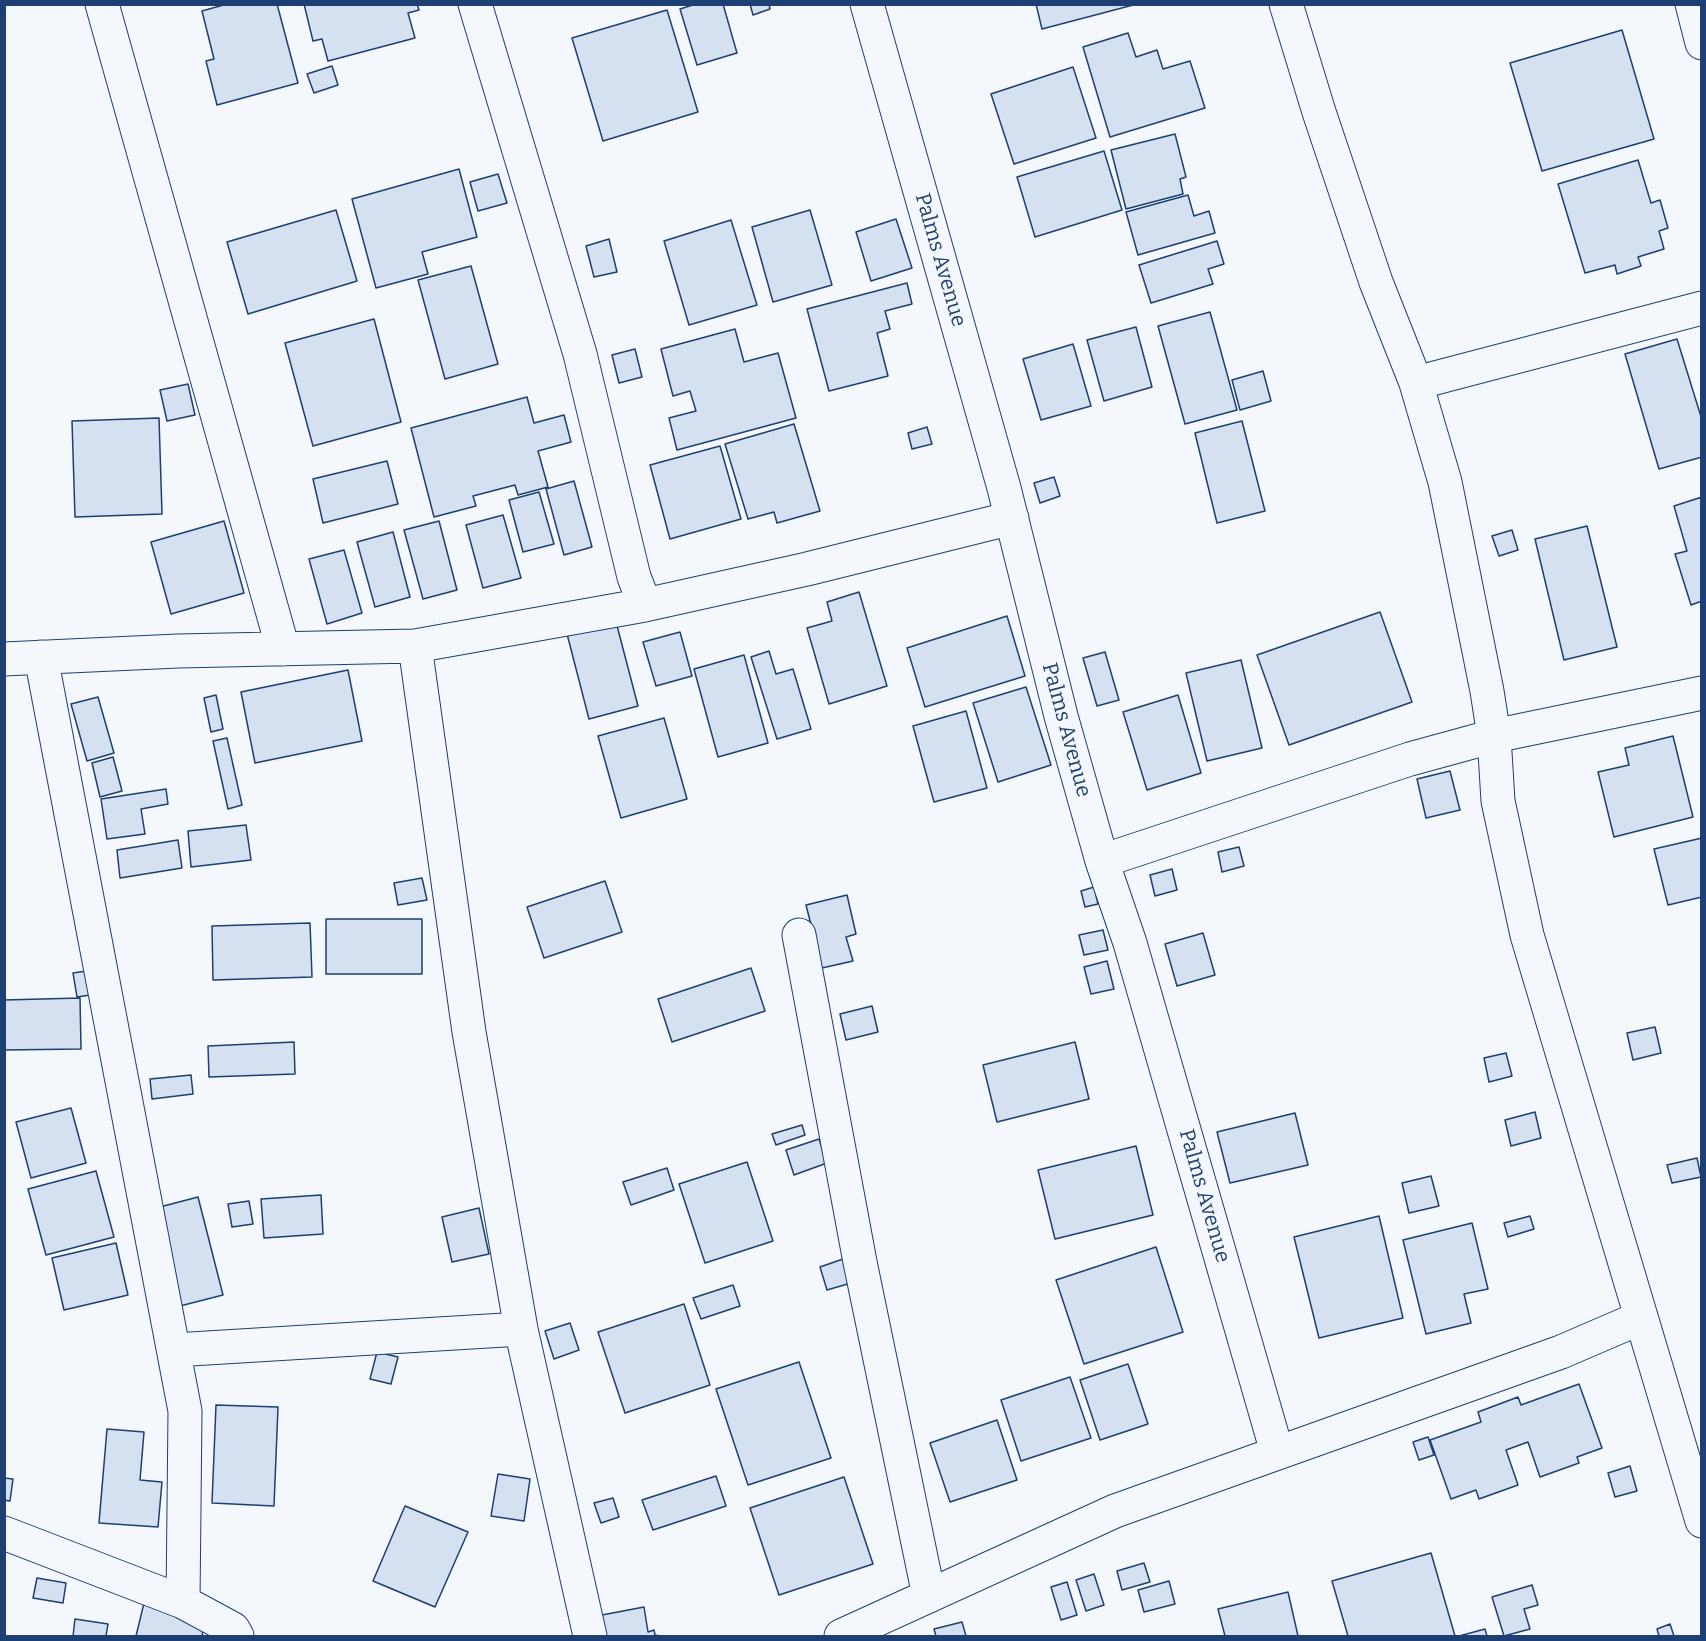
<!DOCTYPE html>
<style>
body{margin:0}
#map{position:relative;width:1706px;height:1641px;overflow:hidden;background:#f4f7fb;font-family:Bitter,serif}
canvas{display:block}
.frame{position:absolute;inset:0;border:6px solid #1d3f73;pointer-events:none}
</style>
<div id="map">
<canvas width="1706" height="1641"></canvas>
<div class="frame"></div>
</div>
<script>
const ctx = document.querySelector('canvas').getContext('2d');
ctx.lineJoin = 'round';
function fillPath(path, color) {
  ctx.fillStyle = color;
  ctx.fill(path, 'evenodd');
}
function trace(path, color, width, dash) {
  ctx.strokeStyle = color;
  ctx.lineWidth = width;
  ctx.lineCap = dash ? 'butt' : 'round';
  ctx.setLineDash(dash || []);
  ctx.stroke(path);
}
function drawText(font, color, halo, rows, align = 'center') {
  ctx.font = font + ' Bitter,serif';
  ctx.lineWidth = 4.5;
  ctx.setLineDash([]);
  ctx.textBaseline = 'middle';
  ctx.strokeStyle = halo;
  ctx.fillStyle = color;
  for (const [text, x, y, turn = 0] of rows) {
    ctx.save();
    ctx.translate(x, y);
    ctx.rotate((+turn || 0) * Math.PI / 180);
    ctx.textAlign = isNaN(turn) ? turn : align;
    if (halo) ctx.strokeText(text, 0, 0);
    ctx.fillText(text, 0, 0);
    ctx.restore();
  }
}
const building = new Path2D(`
 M 227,4 L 277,4 L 298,83 L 217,105 L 206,61 L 214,59 L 202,11 Z
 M 304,4 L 417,4 L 419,10 L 408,13 L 415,38 L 328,61 L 322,39 L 313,41 Z
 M 696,4 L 723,4 L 737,53 L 697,65 L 680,9 Z
 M 750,4 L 769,4 L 770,9 L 753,15 Z
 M 1036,4 L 1137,4 L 1042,29 Z
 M 667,10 L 698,112 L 603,141 L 572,38 Z
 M 1622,30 L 1654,139 L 1542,171 L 1510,63 Z
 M 1128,33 L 1136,57 L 1157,50 L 1163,69 L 1190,61 L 1205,108 L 1110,137 L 1083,47 Z
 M 332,66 L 338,85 L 314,93 L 307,74 Z
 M 1073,67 L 1096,138 L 1014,164 L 991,94 Z
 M 1175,134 L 1186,177 L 1180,179 L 1183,194 L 1126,209 L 1111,150 Z
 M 1104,151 L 1122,210 L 1035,237 L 1017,177 Z
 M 1638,160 L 1651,203 L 1660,200 L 1668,228 L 1659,231 L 1664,249 L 1638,257 L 1641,266 L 1617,274 L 1615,265 L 1585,273 L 1558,184 Z
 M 459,169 L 477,237 L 422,252 L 428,274 L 376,288 L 352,199 Z
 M 498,174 L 507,203 L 478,211 L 470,182 Z
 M 1188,195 L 1194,216 L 1209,211 L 1215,233 L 1138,255 L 1126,212 Z
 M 336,210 L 357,281 L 248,314 L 227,242 Z
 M 810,210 L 832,285 L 773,302 L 752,227 Z
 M 896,219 L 912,268 L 871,281 L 856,232 Z
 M 731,220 L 757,305 L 689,325 L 664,241 Z
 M 609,239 L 617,272 L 594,277 L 586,246 Z
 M 1217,241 L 1224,264 L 1208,269 L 1213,284 L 1151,303 L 1139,265 Z
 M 471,266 L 498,364 L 445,379 L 418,280 Z
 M 907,283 L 912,304 L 885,311 L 890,329 L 877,333 L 888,376 L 829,391 L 807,309 Z
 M 1210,312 L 1237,410 L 1185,424 L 1158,326 Z
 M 374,319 L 401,422 L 313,446 L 285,343 Z
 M 1136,327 L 1152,387 L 1104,401 L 1087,340 Z
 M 735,329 L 744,362 L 778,353 L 796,418 L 677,450 L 669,418 L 696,411 L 690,391 L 673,396 L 661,349 Z
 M 1677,339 L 1702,420 L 1702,457 L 1659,469 L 1625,354 Z
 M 1073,344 L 1091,406 L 1041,420 L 1023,359 Z
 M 635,349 L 642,377 L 619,383 L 612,355 Z
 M 1263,371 L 1271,401 L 1240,410 L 1232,380 Z
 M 188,384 L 195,415 L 167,421 L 160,390 Z
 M 527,397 L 534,423 L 564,415 L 571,442 L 538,451 L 548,487 L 518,495 L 515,485 L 473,496 L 476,506 L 434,517 L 411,428 Z
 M 159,418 L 162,514 L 75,517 L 72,421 Z
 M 1242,421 L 1265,511 L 1217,523 L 1195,433 Z
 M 794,424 L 820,511 L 777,523 L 774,512 L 748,519 L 725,444 Z
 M 927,427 L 932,444 L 912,449 L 908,433 Z
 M 720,446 L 741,519 L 670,539 L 650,465 Z
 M 387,461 L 398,504 L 323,523 L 313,479 Z
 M 1054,477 L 1060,496 L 1040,503 L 1034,483 Z
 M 574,481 L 592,547 L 564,555 L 546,489 Z
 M 539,492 L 554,544 L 523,552 L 509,500 Z
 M 1702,497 L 1702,601 L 1691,605 L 1675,554 L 1687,551 L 1674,506 Z
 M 503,515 L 521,578 L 483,588 L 466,525 Z
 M 224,521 L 244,593 L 171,614 L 151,542 Z
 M 439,521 L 457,590 L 423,599 L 404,530 Z
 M 1587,526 L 1617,647 L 1564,660 L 1535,539 Z
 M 1512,530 L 1518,550 L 1499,556 L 1492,536 Z
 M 393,532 L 410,597 L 375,607 L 357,542 Z
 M 344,550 L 362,613 L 327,624 L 309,559 Z
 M 859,592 L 887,686 L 829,704 L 807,628 L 832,621 L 827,602 Z
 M 1380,612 L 1412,702 L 1289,745 L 1257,655 Z
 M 1007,616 L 1025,676 L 925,707 L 907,648 Z
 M 615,618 L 638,706 L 589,719 L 566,630 Z
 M 680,632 L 692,676 L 656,686 L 643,642 Z
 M 769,651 L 776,674 L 793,669 L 811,729 L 777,739 L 751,657 Z
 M 1105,652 L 1119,700 L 1097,706 L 1083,658 Z
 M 744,655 L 768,743 L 718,757 L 694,669 Z
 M 1241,660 L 1262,748 L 1207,761 L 1186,673 Z
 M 348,670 L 362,741 L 255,763 L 241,692 Z
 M 1026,687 L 1051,765 L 998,782 L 973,703 Z
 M 216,695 L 223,729 L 211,732 L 204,698 Z
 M 1178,695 L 1201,773 L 1147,790 L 1123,712 Z
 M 98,697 L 114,753 L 87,761 L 71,704 Z
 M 966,711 L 987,788 L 934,802 L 913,726 Z
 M 664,718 L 687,799 L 621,818 L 598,736 Z
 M 1673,736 L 1693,817 L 1614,837 L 1598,772 L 1629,765 L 1625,748 Z
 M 227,738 L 242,805 L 228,809 L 213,741 Z
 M 113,757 L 122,791 L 100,797 L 92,763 Z
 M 1450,771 L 1460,810 L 1426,818 L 1417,779 Z
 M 166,789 L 168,804 L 141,809 L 145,834 L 107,839 L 101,799 Z
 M 246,825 L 251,860 L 191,867 L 188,831 Z
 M 1702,838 L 1702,897 L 1668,905 L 1654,849 Z
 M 178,840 L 182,868 L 120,878 L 117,850 Z
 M 1239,847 L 1244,866 L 1222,872 L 1218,852 Z
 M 1172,869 L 1177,890 L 1155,896 L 1150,875 Z
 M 422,878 L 427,900 L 398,905 L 394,883 Z
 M 605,881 L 622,932 L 544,958 L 527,907 Z
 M 1094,887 L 1098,904 L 1085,907 L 1081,891 Z
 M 847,895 L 856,934 L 846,937 L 853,961 L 822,968 L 806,905 Z
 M 326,919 L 422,919 L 422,974 L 326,974 Z
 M 310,923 L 312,977 L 213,980 L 212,926 Z
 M 1103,930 L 1108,950 L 1084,955 L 1079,935 Z
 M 1203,933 L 1215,975 L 1177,986 L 1165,944 Z
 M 1107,961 L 1114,989 L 1091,994 L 1084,967 Z
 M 751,968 L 765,1011 L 672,1042 L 658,999 Z
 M 93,970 L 97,994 L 77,997 L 73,973 Z
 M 80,998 L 81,1049 L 4,1050 L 4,1000 Z
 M 872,1006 L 878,1032 L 846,1040 L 840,1014 Z
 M 1655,1027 L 1661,1053 L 1633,1060 L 1627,1033 Z
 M 294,1042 L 295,1074 L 209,1077 L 208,1046 Z
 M 1075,1042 L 1089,1099 L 997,1122 L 983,1065 Z
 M 1506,1053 L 1512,1076 L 1489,1082 L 1484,1058 Z
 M 191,1075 L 193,1094 L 152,1099 L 150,1079 Z
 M 71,1108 L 86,1163 L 31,1178 L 16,1122 Z
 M 1535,1112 L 1541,1138 L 1511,1146 L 1505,1120 Z
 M 1295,1113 L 1308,1165 L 1230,1183 L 1217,1132 Z
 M 802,1125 L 805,1135 L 776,1145 L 772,1134 Z
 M 819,1139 L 827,1163 L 794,1175 L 786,1150 Z
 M 1136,1146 L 1153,1215 L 1055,1239 L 1038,1170 Z
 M 1697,1158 L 1701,1177 L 1672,1183 L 1667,1165 Z
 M 747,1162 L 773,1241 L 705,1263 L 679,1184 Z
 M 667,1168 L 674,1190 L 631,1205 L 623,1182 Z
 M 96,1171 L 114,1237 L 46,1255 L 28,1189 Z
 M 1431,1176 L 1439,1206 L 1409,1213 L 1402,1183 Z
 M 321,1195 L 323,1234 L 264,1238 L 261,1199 Z
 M 198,1197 L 223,1295 L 180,1306 L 156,1208 Z
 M 249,1201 L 253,1224 L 232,1227 L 228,1204 Z
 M 479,1208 L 489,1254 L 452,1262 L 442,1217 Z
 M 1379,1216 L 1403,1318 L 1319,1338 L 1294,1237 Z
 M 1530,1216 L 1534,1229 L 1508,1237 L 1504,1223 Z
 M 1472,1223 L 1488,1289 L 1464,1294 L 1471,1323 L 1426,1334 L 1403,1240 Z
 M 116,1243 L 128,1295 L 64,1310 L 52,1258 Z
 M 1156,1247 L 1183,1332 L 1084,1364 L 1056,1280 Z
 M 843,1259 L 851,1283 L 827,1290 L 820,1267 Z
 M 733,1285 L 740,1306 L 701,1319 L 693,1298 Z
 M 684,1304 L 710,1385 L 625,1413 L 598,1332 Z
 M 570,1323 L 579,1350 L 554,1359 L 545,1331 Z
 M 377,1352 L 398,1357 L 391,1384 L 370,1379 Z
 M 799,1362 L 831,1458 L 748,1485 L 716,1389 Z
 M 1128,1364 L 1148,1424 L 1100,1440 L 1080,1380 Z
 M 1070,1377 L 1091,1438 L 1021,1461 L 1001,1400 Z
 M 1579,1384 L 1602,1448 L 1577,1457 L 1579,1463 L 1540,1477 L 1528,1442 L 1506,1450 L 1518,1485 L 1479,1499 L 1476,1490 L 1451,1499 L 1430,1440 L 1481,1422 L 1478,1412 L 1518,1397 L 1521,1405 Z
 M 216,1405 L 278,1407 L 274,1506 L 212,1503 Z
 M 997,1420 L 1017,1480 L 950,1502 L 930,1443 Z
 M 107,1429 L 144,1432 L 140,1480 L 162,1482 L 158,1527 L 99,1523 Z
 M 1428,1437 L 1434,1455 L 1419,1460 L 1413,1442 Z
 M 1630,1466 L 1637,1491 L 1615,1497 L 1608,1473 Z
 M 498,1474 L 530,1479 L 524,1521 L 491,1516 Z
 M 716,1476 L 726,1506 L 653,1530 L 642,1500 Z
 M 844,1477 L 873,1564 L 779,1595 L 750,1508 Z
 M 4,1478 L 13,1479 L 10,1501 L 4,1500 Z
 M 613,1498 L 619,1517 L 601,1523 L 594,1503 Z
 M 405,1506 L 468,1532 L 435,1607 L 373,1581 Z
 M 1431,1553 L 1455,1636 L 1348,1636 L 1332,1581 Z
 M 1144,1563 L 1150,1582 L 1122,1590 L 1117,1571 Z
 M 1094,1574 L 1104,1605 L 1086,1611 L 1076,1580 Z
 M 37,1578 L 66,1583 L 63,1603 L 33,1598 Z
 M 1169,1581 L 1175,1604 L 1144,1612 L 1138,1590 Z
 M 1067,1582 L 1077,1615 L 1061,1620 L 1051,1587 Z
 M 1532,1585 L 1538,1605 L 1524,1609 L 1530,1629 L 1504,1636 L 1492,1597 Z
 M 1288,1592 L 1298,1636 L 1225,1636 L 1218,1609 Z
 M 144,1603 L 206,1616 L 202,1636 L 136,1636 Z
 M 644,1607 L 648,1632 L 654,1630 L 655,1635 L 660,1636 L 605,1636 L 602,1615 Z
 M 75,1619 L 108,1624 L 106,1636 L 73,1636 Z
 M 962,1622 L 966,1636 L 936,1636 L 934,1629 Z
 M 1670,1624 L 1674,1636 L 1659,1636 L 1657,1629 Z
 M 1485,1629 L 1487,1636 L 1459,1636 Z`);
const minor = new Path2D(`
 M 102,4 L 283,649
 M 475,4 L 580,354 L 634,577 L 645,605
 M 867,4 L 1004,488 L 1061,716 L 1102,861 L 1130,943 L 1277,1452
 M 1286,4 L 1319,112 L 1376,282 L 1416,383 L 1445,482 L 1487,691 L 1494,736 L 1498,801 L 1527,935 L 1702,1521
 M 1692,4 L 1702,43
 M 1416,383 L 1702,308
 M 415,646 L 469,1032 L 521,1329 L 590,1636
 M 41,657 L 185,1411 L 183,1602
 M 4,659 L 178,651 L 415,646 L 645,605 L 807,569 L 1012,518
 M 1102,861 L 1410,759 L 1494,736 L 1702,693
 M 799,935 L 860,1262 L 929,1596
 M 174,1350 L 521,1329
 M 4,1533 L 183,1602 L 233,1629 L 237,1636
 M 841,1636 L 1115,1511 L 1561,1352 L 1640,1318`);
const streetNames = [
 ["Palms Avenue",940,260,74],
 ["Palms Avenue",1066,730,75],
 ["Palms Avenue",1204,1196,74]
];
fillPath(building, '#d5e0f0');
trace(building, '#1d3f73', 1.5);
trace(minor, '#1d3f73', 35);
trace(minor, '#f4f7fb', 33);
drawText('21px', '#1d3f73', '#f4f7fb', streetNames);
</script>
